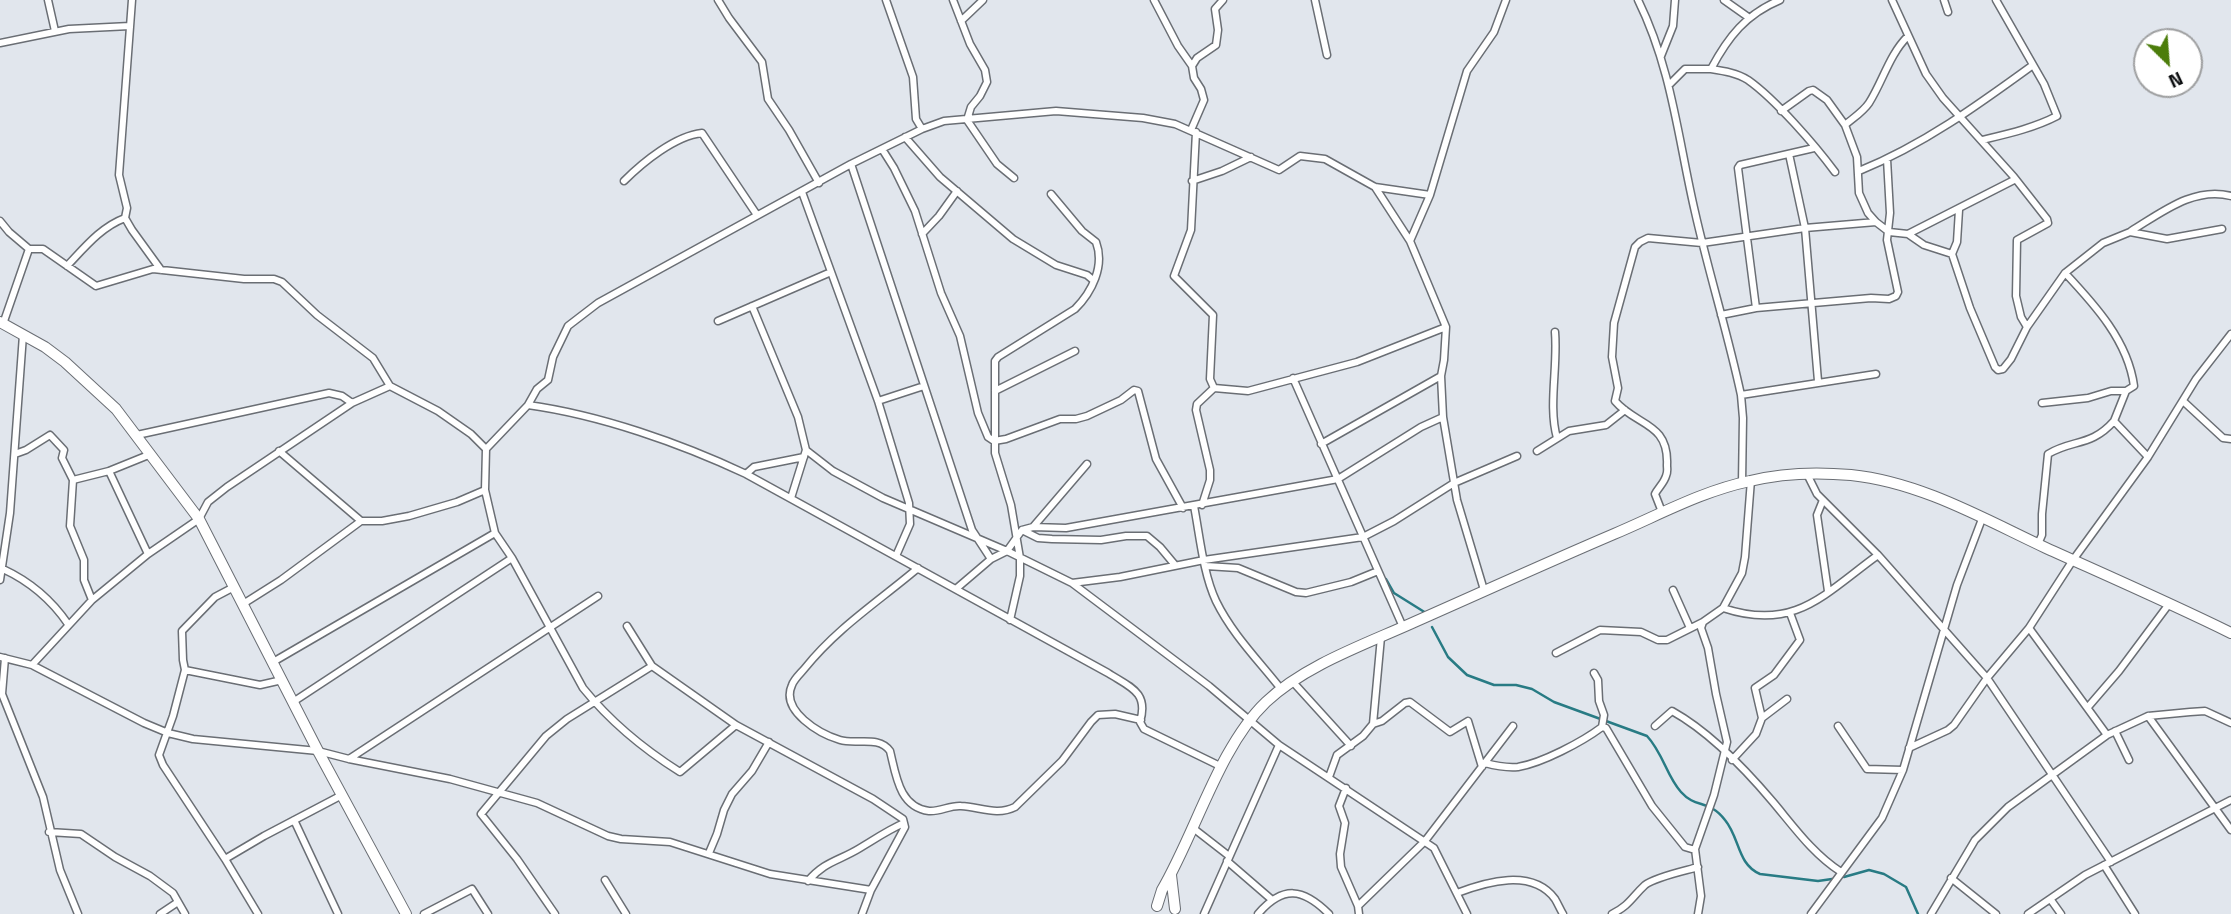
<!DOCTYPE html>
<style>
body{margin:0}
#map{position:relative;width:2231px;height:914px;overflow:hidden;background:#e1e6ed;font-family:"Titillium Web",sans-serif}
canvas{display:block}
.north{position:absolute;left:2133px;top:28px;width:70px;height:70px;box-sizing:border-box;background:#fff;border:2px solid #9e9fa0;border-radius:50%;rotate:155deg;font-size:19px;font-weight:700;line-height:28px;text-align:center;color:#0d0f11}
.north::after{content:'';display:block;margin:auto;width:24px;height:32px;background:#4c7d0b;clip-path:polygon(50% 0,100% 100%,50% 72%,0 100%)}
</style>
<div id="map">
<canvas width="2231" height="914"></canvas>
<div class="north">N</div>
</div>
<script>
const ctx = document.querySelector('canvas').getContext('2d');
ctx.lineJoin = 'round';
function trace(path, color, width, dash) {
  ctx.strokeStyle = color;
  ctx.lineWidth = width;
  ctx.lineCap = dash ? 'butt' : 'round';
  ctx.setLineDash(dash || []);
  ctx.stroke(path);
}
const stream = new Path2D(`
 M 1386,579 L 1394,593 L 1426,613
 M 1432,627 L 1448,657 L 1467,675 L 1494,685 L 1516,685 L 1532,689 L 1554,702 L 1647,736 C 1663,753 1667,777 1681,792 C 1696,809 1709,799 1725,820 C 1740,838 1737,864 1760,874 L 1818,881 L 1832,879
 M 1844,877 L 1869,870 L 1884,874 L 1906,887 L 1918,914`);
const minor = new Path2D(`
 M 48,0 L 55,31
 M 132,0 L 119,175 L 127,208 L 125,218 L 132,230 L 161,270
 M 718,0 L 729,18 L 762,62 L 768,99 L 789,130 L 819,183
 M 886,0 L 913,77 L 916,119 L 922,129
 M 953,0 L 970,44 L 985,70 L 987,82 L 980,96 L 971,107 L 967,120 L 997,164 L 1014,178
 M 1154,0 L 1178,46 L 1192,66 L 1194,78 L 1201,89 L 1204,100 L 1191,130
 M 1315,0 L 1327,55
 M 1638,0 C 1672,69 1678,139 1695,212 C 1709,274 1728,334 1741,395 L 1743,418 L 1742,483
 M 1724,0 L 1748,17
 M 1892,0 L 1926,74 L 1943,98 L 2014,177 L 2047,219 L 2048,223 L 2017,240 L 2016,296 L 2021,317 L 2027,327
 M 1944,0 L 1948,12
 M 961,21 L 983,0
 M 0,43 L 69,29 L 130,26
 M 1661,56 L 1673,26 L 1675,0
 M 1192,66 L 1197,58 L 1216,45 L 1218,30 L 1215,9 L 1223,0
 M 1711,69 C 1724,71 1737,73 1748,80 C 1775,99 1815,145 1835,172
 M 1670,84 L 1685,69 L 1711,69 C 1728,37 1746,14 1780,0
 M 1781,111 L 1809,91 L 1813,90 L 1827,100 L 1845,125 L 1857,157 L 1859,193 L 1868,213 L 1876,222 L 1889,232 L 1908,234 L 1924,245 L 1952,254
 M 1845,125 C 1853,118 1863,112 1869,103 C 1883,81 1889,55 1908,36
 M 1196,132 L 1191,230 L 1174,276 L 1213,315 L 1210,379 L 1214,388
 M 905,137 L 940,177 L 1013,239 L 1056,265 L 1087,275 L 1093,280
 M 1982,140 C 2007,134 2034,128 2057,116 L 2044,84 L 1996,0
 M 882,149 L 894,168 L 915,211 L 941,293 L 960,336 L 978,413 L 988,437 L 994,441 L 1006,439 L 1060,419 L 1076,419 L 1087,416 L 1121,400 L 1134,390 L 1138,391 L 1156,459 L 1183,508
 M 1789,154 L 1805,228 L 1818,381
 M 851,164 L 972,530 L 991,559
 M 1859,171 C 1923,145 1978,105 2033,65
 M 624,181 C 643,162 675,136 702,133 L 757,215
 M 1192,181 L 1222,171 L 1251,157
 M 1375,187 L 1410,241 L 1446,327 L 1444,360 L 1441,376 L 1443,417 L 1457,500 L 1484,590
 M 802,192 L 878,401 L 909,503 L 910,524 L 896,556
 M 1959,210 L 1957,242 L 1952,254 L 1970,308 L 1995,367 L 1998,370 L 2003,369 L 2011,359 L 2027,327 L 2065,273 L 2103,243 L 2130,232 L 2167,239 L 2222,229
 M 0,221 L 9,232 L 29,249 L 43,249 L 96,286 L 153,269 L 244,279 L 274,279 L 282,282 L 317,315 L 373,358 L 390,386 L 438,411 L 471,434 L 486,449
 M 2131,231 C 2161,213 2194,186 2231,196
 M 922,234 L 939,216 L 957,191
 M 1908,234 L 2014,180
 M 1410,241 L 1430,195 L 1467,71 L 1494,32 L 1506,0
 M 67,266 C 85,247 101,227 125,218
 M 2065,273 C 2095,305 2128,341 2134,386 L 2126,391 L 2114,421 L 2148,457
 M 752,306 L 798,417 L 806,450 L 791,498
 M 1756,308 L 1738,168 L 1740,165 L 1814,148
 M 1721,315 L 1756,308 L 1871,298 L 1889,299 L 1896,296 L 1898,292 L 1887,240 L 1890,213 L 1887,159
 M 718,321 L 831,272
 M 3,324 L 29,249
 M 1555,332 C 1558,367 1548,406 1557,438
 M 1293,378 L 1403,627
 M 1214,388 L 1248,391 L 1357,362 L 1446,327
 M 995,391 L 1075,351
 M 1741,395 L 1876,374
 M 878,401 L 924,386
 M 2183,401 L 2223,438 L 2231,439
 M 2042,403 L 2088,398 L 2111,391 L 2126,391
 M 528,405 C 600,415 680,443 746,474 L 1108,673 C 1130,687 1149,692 1140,722 L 1144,729 L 1222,767
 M 137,435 L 329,393 L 342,396 L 352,403
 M 1321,444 L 1441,376
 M 806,450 L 833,471 L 883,498 L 1007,551 L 1072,583 L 1209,686 L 1279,745 L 1434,848 L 1467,914
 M 279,451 L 361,521
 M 1537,451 L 1569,431 L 1606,425 L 1625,410
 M 15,454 L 26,450 L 50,435 L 64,450 L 62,458 L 73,480 L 70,526 L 84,560 L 84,580 L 92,600
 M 109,471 L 148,554
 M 746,474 L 754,467 L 804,457
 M 1807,474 L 1817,494 L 1878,555 L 1987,678 L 2111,862
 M 73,480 L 109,471 L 151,454
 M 1823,500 L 1817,515 L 1828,591
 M 1202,505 L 1210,480 L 1210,470 L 1196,410 L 1197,404 L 1214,388
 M 1194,506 C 1200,537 1203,573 1216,601 C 1232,634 1259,661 1281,689
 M 1662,512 L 1655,494 C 1658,488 1664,483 1666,476 C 1668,472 1667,469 1667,465 C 1669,422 1636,426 1615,401 L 1618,388 L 1612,357 L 1614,323 L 1635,247 L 1640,242 L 1648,238 L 1702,243 L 1805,228 L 1876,222
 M 1033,527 L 1087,464
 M 1022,530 L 1038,538 L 1052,539 L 1101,540 L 1126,536 L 1147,536 L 1160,547 L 1175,565
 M 2038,544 L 2042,535 L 2042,514 L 2048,454 C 2073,439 2091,447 2114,421
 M 1206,566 L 1238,568 L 1296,592 L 1306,593 L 1351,582 L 1378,571
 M 918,568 C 879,601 837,628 805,668 C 801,673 794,679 792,685 C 780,711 820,734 840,740 C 856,745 879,735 890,751 C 896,775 899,807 929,811 C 940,812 950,805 961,806 C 980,807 997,816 1015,807 L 1062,761 L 1091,722 L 1098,715 L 1115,714 L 1141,720
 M 3,569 C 31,582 51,599 68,624
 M 0,580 L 10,513 L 23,335
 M 1072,583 L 1120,577 L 1204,560 L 1363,537 L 1394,521 L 1454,483 L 1517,456
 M 234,587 L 215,597 L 182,631 L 183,660 L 185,670 L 260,685 L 282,680
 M 957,588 L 991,559 L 1007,551 L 1022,530 L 1033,527 L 1066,528 L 1338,479 L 1421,427 L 1443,417
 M 1673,590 L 1690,628
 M 243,604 L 281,580 L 361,521 L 382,521 L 409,516 L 457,502 L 485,490
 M 1723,608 C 1795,632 1824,594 1878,555
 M 1010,620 L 1020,576 L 1020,558 L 1011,505 L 995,453 L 995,361 L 998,357 L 1075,309 C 1092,292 1105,266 1096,242 L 1082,231 L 1051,194
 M 627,626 L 652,666 L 736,725 L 873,799 L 903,819 L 905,827 L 871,890 L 862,914
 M 2029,628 L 2107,735
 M 1556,653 L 1600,630 L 1641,632 L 1658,640 L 1667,640 L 1703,622
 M 0,657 L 32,665 L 144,723 L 168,733 L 193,739 L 318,751 L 349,759 L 450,779 L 537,803 L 608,836 L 621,839 L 670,842 L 770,874 L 871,890
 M 5,658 L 2,694 L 43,797 L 60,870 L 78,914
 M 273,662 L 495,533
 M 32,665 L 92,600 L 148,554 L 199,519 L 208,502 L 227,487 L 352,403 L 390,386
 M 185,670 L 173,716 L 159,755 L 163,765 L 225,859 L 258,914
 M 1594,673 L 1598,680 L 1599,701 L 1604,715 L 1602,727
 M 1292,681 L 1351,746
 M 293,702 L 512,558
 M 2088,707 L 2119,671 L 2169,604
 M 2148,716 L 2231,830
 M 1762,718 L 1755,688 L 1774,675 L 1800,640 L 1790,613
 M 1373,724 L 1382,721 L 1405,703 L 1410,702 L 1450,732 L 1468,721 L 1482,767
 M 736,725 L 680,772 C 645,750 609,720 583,688 L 512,558 L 495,533 L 485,490 L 486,449 L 528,405 L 537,389 L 548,380 L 553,357 L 568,326 L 598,303 L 851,164 L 922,129 L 944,121 L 1056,111 L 1143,118 L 1175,124 L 1279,170 L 1300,156 L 1325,159 L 1375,187 L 1430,195
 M 1655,726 L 1672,711 C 1708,731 1746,770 1773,802 C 1794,827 1813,854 1841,872
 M 1838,726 L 1867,769 L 1903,770
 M 2115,731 L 2129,760
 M 1909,748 L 1948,730 L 1954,725 L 1987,678 L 2029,628 L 2073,560 L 2148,457 L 2196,379 L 2231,334
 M 349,759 L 598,596
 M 1732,760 L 1756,734 L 1762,718 L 1787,699
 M 1485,763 C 1496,766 1507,768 1518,767 C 1542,763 1582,742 1602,727 L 1606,728 L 1652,806 L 1685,847 L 1695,850
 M 1329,777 L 1337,755 L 1363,736 L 1373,724 L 1381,637
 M 1346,788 L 1339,806 L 1345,823 L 1340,854 L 1341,867 L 1358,906 L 1359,914
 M 294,820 L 338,914
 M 1193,828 L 1229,856
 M 49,832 L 81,834 L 115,857 L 150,876 L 173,893 L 185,914
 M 709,853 L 717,834 L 724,810 L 732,794 L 752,771 L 769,742
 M 225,859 L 264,836 L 342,795
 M 1227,861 L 1271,899
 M 2104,865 L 2135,914
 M 1951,878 L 1996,914
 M 605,880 L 626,914
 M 808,881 C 825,861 839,861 860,848 C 875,839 888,830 904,823
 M 1457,893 C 1486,882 1532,868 1555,899 C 1558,904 1560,909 1563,914
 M 2051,900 L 2061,914
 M 1358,906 L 1425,841 L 1513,726
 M 160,914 L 178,902
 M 424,914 L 472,889 L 488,914
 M 555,914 L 517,859 L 481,814 L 546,736 L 567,719 L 652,666
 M 1204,914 L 1279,745
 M 1258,914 C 1283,885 1303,888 1329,914
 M 1612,914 C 1630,905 1632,897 1645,885 C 1655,877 1684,871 1698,867
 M 1698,914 L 1701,896 L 1695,849 L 1714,795 L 1727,742 L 1716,694 L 1708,648 L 1701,628 L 1703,622 L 1723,608 L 1742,573 L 1745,557 L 1751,480
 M 1811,914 L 1882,818 L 1903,770 L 1957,585 L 1982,519
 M 1931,914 L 1975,840 L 2008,807 L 2107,735 L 2148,716 L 2190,712 L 2205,711 L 2231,723
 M 2028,914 L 2085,875 L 2231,800`);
const secondary = new Path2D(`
 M 0,322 L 45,347 L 65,362 L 116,409 L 199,519 L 318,751 L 406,914
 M 1171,875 L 1175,909
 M 1157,906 L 1162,890 C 1196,832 1219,747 1266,702 C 1304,666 1363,645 1410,624 C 1478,594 1546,563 1614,534 C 1659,515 1702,491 1750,481 C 1782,473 1818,472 1851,475 C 1920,482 1984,519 2046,548 C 2108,576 2170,603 2231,633`);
trace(stream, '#287b84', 2.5);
trace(minor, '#6a6e74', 9);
trace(secondary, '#6a6e74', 12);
trace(minor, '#fff', 6);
trace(secondary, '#fff', 10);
</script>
